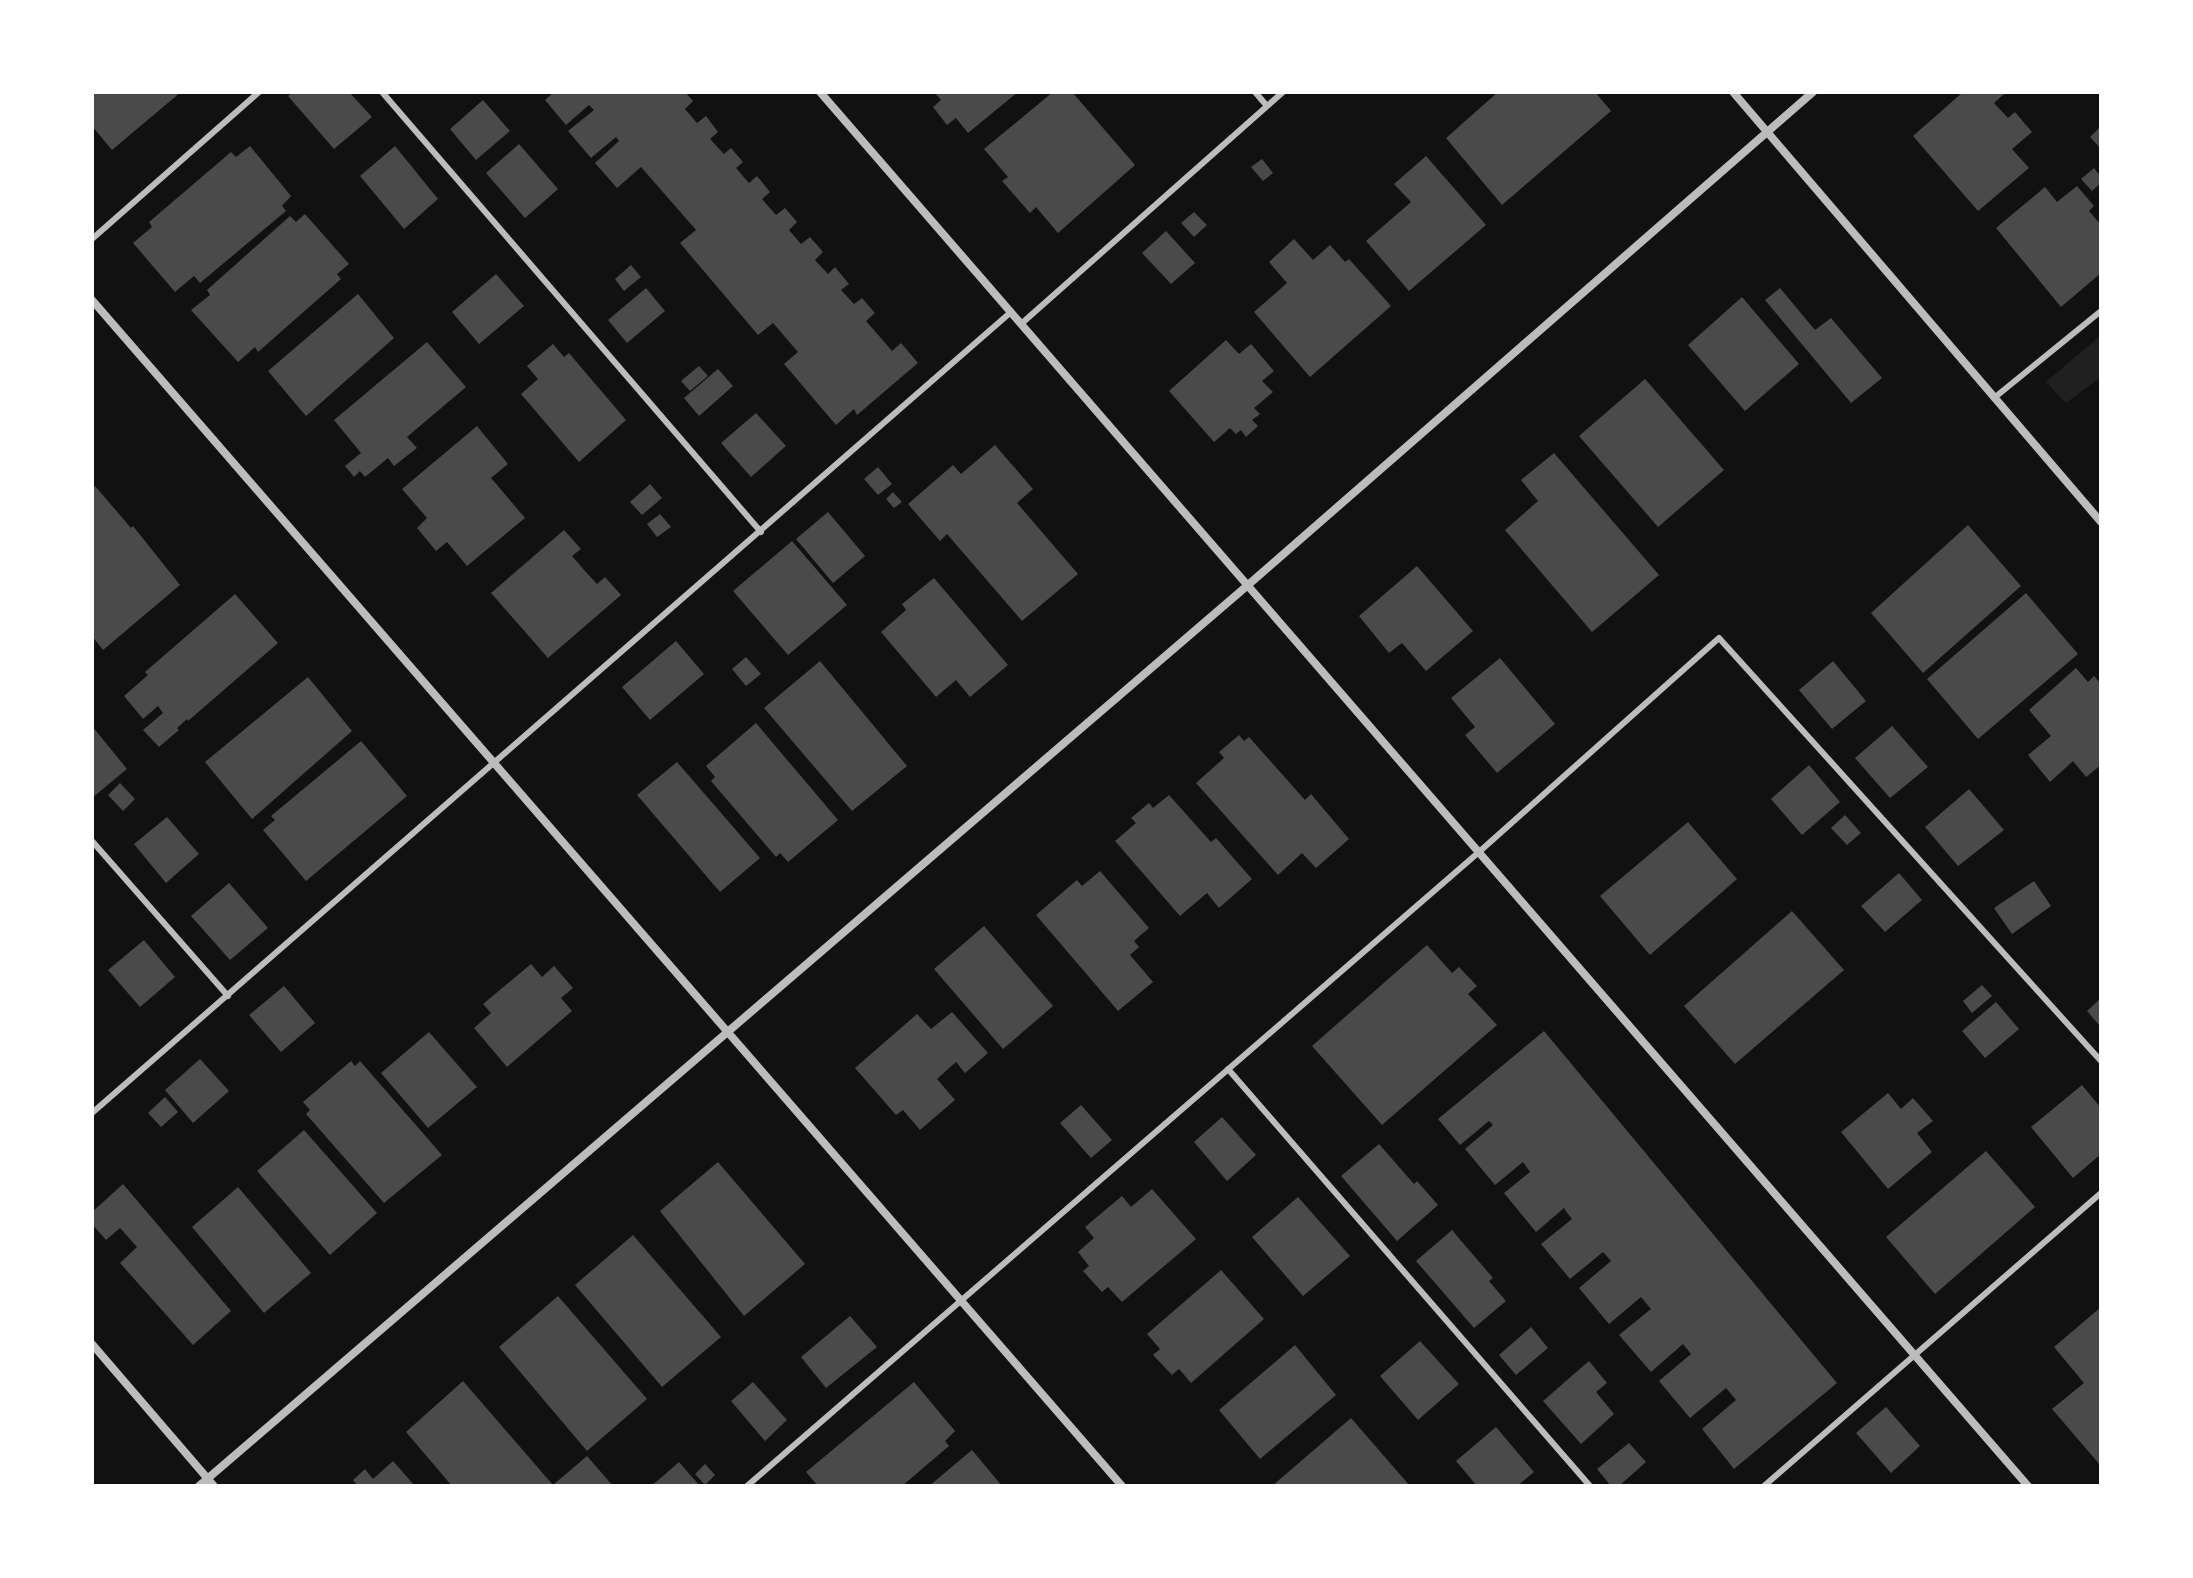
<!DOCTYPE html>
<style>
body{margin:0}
#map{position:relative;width:2193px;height:1578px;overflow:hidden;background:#111;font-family:Signika,sans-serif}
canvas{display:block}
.frame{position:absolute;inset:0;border:94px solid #fff;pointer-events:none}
</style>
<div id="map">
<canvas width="2193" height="1578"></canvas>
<div class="frame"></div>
</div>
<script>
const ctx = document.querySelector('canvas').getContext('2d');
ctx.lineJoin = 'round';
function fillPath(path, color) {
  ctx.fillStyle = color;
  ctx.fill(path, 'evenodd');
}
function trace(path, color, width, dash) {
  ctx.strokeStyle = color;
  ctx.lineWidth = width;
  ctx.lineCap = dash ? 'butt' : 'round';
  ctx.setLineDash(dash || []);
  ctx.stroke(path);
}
const green = new Path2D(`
 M 2101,335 L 2101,377 L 2066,403 L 2046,382 Z`);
const building = new Path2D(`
 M 92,92 L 181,92 L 112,150 L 92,126 Z
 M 293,92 L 349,92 L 372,117 L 334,149 L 288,96 Z
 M 554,92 L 685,92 L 693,101 L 685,109 L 697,123 L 706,116 L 718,132 L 710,139 L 724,154 L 731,148 L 743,162 L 736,168 L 749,183 L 757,176 L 770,192 L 762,199 L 776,215 L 785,208 L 797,222 L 789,230 L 801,244 L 810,237 L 823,252 L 815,260 L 828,274 L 835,267 L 849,284 L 841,290 L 854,304 L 862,298 L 875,313 L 866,321 L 880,337 L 892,351 L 901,343 L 918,363 L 857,415 L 854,409 L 836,425 L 784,364 L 798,352 L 773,323 L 758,335 L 680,243 L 696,230 L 641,167 L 617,188 L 595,163 L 619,141 L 616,137 L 591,158 L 568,131 L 594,110 L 589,105 L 566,125 L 545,100 Z
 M 934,92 L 1018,92 L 968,133 L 956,118 L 947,125 L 933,107 L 941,100 Z
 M 1053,92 L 1072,92 L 1135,165 L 1058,233 L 1036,207 L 1030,213 L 1002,181 L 1008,177 L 984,149 Z
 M 1498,92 L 1595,92 L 1611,111 L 1502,205 L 1446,138 Z
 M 1963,92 L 2002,92 L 2004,94 L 1994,103 L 2008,118 L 2015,112 L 2032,132 L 2012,149 L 2029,168 L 1978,211 L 1913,136 Z
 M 483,100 L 510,131 L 476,160 L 450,129 Z
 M 2101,126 L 2101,149 L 2090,137 Z
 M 519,144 L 558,189 L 525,218 L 486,173 Z
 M 250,146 L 291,196 L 282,206 L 286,211 L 200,283 L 194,276 L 175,292 L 133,243 L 152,227 L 149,222 L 231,152 L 236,157 Z
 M 395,146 L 438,199 L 404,229 L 360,176 Z
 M 1426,156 L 1486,225 L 1409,291 L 1366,241 L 1411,202 L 1394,184 Z
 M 1262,159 L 1273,173 L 1263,181 L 1251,167 Z
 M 2094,168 L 2101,177 L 2101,183 L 2092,191 L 2081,179 Z
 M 2077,186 L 2094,206 L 2089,211 L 2101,225 L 2101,273 L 2061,307 L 1996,228 L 2045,187 L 2057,202 Z
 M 1194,212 L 1207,225 L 1194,237 L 1181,223 Z
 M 305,214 L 349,264 L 337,274 L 341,279 L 258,352 L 255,347 L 238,362 L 191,310 L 210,295 L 207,290 L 290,216 L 296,222 Z
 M 1166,231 L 1195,263 L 1171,284 L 1142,253 Z
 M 1294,239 L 1313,260 L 1330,245 L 1345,262 L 1349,259 L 1391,306 L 1310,377 L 1254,312 L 1287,283 L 1269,262 Z
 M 631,265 L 641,277 L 624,291 L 615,279 Z
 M 496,274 L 524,306 L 479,344 L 452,312 Z
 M 646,288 L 665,311 L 627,343 L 608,320 Z
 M 1780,288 L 1815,330 L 1831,318 L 1882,378 L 1851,403 L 1765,300 Z
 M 358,294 L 394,338 L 306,416 L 268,371 Z
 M 1742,297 L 1799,364 L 1745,411 L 1688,345 Z
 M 1226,340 L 1239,354 L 1251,344 L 1274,371 L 1262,381 L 1273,392 L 1254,408 L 1260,414 L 1252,420 L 1258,426 L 1246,437 L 1241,430 L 1236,434 L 1230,428 L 1214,442 L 1169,391 Z
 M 427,342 L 466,387 L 407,437 L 417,448 L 394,466 L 388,458 L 365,477 L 360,471 L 354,477 L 345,466 L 361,453 L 334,420 Z
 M 553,344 L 564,357 L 569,353 L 626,420 L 579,462 L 521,394 L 538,379 L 527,366 Z
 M 699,366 L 708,376 L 690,391 L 681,381 Z
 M 718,369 L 733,386 L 699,416 L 684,398 Z
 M 1645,379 L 1724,470 L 1658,527 L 1579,436 Z
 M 756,413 L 786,446 L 751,477 L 721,443 Z
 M 477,426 L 508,464 L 491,478 L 525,518 L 467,566 L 447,542 L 436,551 L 417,528 L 427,518 L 402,489 Z
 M 995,445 L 1033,489 L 1017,503 L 1078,574 L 1022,621 L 947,534 L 940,541 L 908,504 L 953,465 L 961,474 Z
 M 1554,453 L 1659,575 L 1592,632 L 1505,530 L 1538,501 L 1521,480 Z
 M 878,467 L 892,484 L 878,495 L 864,479 Z
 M 650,484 L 662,498 L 642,515 L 630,502 Z
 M 95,486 L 131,528 L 133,526 L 180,585 L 103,650 L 92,636 L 92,489 Z
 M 893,492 L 902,502 L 894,508 L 886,499 Z
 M 828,512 L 865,556 L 833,583 L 796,539 Z
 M 660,514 L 671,527 L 657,537 L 647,524 Z
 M 1968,525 L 2021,586 L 1923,673 L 1871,613 Z
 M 564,530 L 581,549 L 572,556 L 585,571 L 597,584 L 605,577 L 621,595 L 548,658 L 491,593 Z
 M 792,541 L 847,605 L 788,655 L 733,591 Z
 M 1417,566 L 1473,631 L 1426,671 L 1402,643 L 1389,653 L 1359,616 Z
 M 934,578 L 1008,665 L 970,697 L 956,680 L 936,697 L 881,632 L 906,610 L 902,604 Z
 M 2026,593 L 2078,654 L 1978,739 L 1927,679 Z
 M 235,594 L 278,643 L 188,721 L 187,719 L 177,728 L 179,730 L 159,747 L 143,730 L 163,713 L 158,706 L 143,719 L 124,696 L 148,675 L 145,672 Z
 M 676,641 L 704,674 L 650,720 L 622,687 Z
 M 746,657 L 761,674 L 746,686 L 732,669 Z
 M 1500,658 L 1555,724 L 1497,773 L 1465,735 L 1475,727 L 1451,698 Z
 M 820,661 L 907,766 L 852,811 L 764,708 Z
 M 1833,661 L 1866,701 L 1832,729 L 1799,690 Z
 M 2076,668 L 2088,682 L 2094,676 L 2101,684 L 2101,765 L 2086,777 L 2073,761 L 2050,782 L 2028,755 L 2051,736 L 2029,710 Z
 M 308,677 L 352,731 L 252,819 L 205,762 Z
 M 756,723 L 838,820 L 788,862 L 780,853 L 776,857 L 711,781 L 715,777 L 706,766 Z
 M 92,726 L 127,769 L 92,798 Z
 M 1892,726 L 1928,767 L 1890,798 L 1855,758 Z
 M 1239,735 L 1244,741 L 1249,737 L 1305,800 L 1311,794 L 1349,839 L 1316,868 L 1302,853 L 1278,875 L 1196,783 L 1224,758 L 1219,752 Z
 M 361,741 L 407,796 L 306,881 L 263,830 L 275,820 L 271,816 Z
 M 677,762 L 760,858 L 720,892 L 637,795 Z
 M 1809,765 L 1840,802 L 1802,835 L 1771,799 Z
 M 120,783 L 135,799 L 123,811 L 108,795 Z
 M 1969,789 L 2004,830 L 1958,866 L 1925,827 Z
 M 1169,795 L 1211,842 L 1216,838 L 1252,879 L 1219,908 L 1207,893 L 1180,916 L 1115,841 L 1136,823 L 1131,818 L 1149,803 L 1153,808 Z
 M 1845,815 L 1861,833 L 1847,845 L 1831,828 Z
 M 167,817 L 199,854 L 166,883 L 134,844 Z
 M 1688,822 L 1737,879 L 1650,955 L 1600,896 Z
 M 1100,871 L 1149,928 L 1134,941 L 1139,947 L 1130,955 L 1153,982 L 1118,1011 L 1036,915 L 1077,880 L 1082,886 Z
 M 1899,873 L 1922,900 L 1885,932 L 1861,906 Z
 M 2034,881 L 2051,906 L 2012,934 L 1994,908 Z
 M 229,883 L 268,928 L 230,960 L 191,916 Z
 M 1792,911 L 1844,970 L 1735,1064 L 1684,1006 Z
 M 984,926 L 1053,1006 L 1003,1049 L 934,969 Z
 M 144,940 L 175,977 L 140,1007 L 108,970 Z
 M 1427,945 L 1452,973 L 1459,967 L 1477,986 L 1468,994 L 1497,1025 L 1382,1125 L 1312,1046 Z
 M 531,964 L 542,977 L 554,966 L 573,988 L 561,998 L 572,1011 L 507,1067 L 474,1028 L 491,1013 L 483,1004 Z
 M 1982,985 L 1992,996 L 1972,1013 L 1963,1001 Z
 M 284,986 L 315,1023 L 281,1052 L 249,1015 Z
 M 2101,998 L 2101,1023 L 2099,1025 L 2087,1011 Z
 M 1996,1002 L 2019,1029 L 1985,1058 L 1962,1031 Z
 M 952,1012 L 988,1053 L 965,1073 L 956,1062 L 937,1079 L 955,1100 L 920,1130 L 903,1110 L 896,1115 L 855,1068 L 917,1014 L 931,1029 Z
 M 1544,1031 L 1837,1383 L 1734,1469 L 1702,1429 L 1736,1400 L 1726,1388 L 1690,1418 L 1659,1381 L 1691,1354 L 1683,1344 L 1651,1372 L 1619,1335 L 1651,1309 L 1641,1297 L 1609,1324 L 1579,1288 L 1611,1261 L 1603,1252 L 1570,1279 L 1541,1244 L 1572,1219 L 1568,1214 L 1564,1208 L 1536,1232 L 1504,1193 L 1530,1172 L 1523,1162 L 1495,1185 L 1465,1149 L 1493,1125 L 1489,1121 L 1460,1145 L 1438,1119 Z
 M 429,1032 L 477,1087 L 428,1128 L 381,1073 Z
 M 200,1059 L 229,1091 L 193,1123 L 165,1090 Z
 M 351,1061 L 355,1066 L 360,1061 L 442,1155 L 384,1203 L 306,1114 L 310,1110 L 303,1102 Z
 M 2082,1085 L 2101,1108 L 2101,1154 L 2073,1178 L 2031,1127 Z
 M 1888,1093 L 1901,1109 L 1913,1098 L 1933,1121 L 1917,1133 L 1932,1152 L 1888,1189 L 1841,1132 Z
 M 165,1097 L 178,1112 L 161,1127 L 148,1113 Z
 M 1081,1105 L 1112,1140 L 1091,1158 L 1060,1123 Z
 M 1222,1117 L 1256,1155 L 1227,1181 L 1194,1142 Z
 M 304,1130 L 377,1213 L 330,1255 L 257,1171 Z
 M 1379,1144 L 1414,1184 L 1417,1181 L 1438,1205 L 1397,1241 L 1341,1176 Z
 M 1986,1151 L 2035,1207 L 1935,1294 L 1886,1237 Z
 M 718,1162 L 805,1264 L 744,1316 L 660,1211 Z
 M 123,1184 L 231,1311 L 193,1345 L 120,1263 L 137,1247 L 120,1228 L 106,1240 L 92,1224 L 92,1212 Z
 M 238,1187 L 311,1273 L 264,1313 L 192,1227 Z
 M 1152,1189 L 1196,1239 L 1122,1302 L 1108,1287 L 1102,1292 L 1083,1271 L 1089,1266 L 1078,1252 L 1094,1238 L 1085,1227 L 1122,1196 L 1131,1207 Z
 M 1298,1197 L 1350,1256 L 1303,1296 L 1252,1237 Z
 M 1452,1230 L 1493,1278 L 1489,1281 L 1506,1301 L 1474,1328 L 1416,1261 Z
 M 633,1235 L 721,1337 L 662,1387 L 575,1285 Z
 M 1221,1270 L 1264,1319 L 1191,1383 L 1179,1369 L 1172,1375 L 1153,1355 L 1160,1349 L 1147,1334 Z
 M 558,1296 L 647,1399 L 587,1451 L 499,1347 Z
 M 2101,1307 L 2101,1466 L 2052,1409 L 2084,1383 L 2054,1347 Z
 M 850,1316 L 877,1347 L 826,1388 L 801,1357 Z
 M 1531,1327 L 1548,1348 L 1516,1375 L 1499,1355 Z
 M 1420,1341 L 1459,1384 L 1418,1420 L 1380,1376 Z
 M 1295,1345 L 1336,1395 L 1260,1459 L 1219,1410 Z
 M 1589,1361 L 1607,1383 L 1596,1392 L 1614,1414 L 1581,1444 L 1543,1401 Z
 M 463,1381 L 553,1485 L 587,1456 L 613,1486 L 452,1486 L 406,1432 Z
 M 753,1382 L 787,1420 L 765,1441 L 731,1401 Z
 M 914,1382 L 955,1431 L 945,1441 L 949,1446 L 902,1486 L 818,1486 L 806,1472 Z
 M 1886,1407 L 1920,1446 L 1891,1473 L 1856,1433 Z
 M 1351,1418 L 1410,1486 L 1272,1486 Z
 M 1496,1427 L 1534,1472 L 1517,1486 L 1477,1486 L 1456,1461 Z
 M 1629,1443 L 1646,1462 L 1619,1486 L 1611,1486 L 1597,1469 Z
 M 972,1450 L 1002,1486 L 929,1486 Z
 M 393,1461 L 415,1486 L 358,1486 L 353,1480 L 365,1469 L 373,1479 Z
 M 679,1462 L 700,1486 L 651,1486 L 662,1477 Z
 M 705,1464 L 715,1475 L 705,1485 L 695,1474 Z`);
const service = new Path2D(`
 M 382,92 L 761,532
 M 1255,92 L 1267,106
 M 92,239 L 259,92
 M 1021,324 L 1283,92
 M 1994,398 L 2101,311
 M 92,841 L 228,996
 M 1228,1069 L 1590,1486
 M 92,1113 L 1011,312
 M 747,1486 L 1479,852 L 1719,638 L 2101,1061
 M 1764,1486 L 2101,1193`);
const minor = new Path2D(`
 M 820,92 L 2028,1486
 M 1733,92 L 2101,522
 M 92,300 L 1122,1486
 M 92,1344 L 214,1486
 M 199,1486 L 1248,585 L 1813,92`);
fillPath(green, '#202020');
fillPath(building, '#4a4a4a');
trace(service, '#bcbcbc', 6);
trace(minor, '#bcbcbc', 8);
</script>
